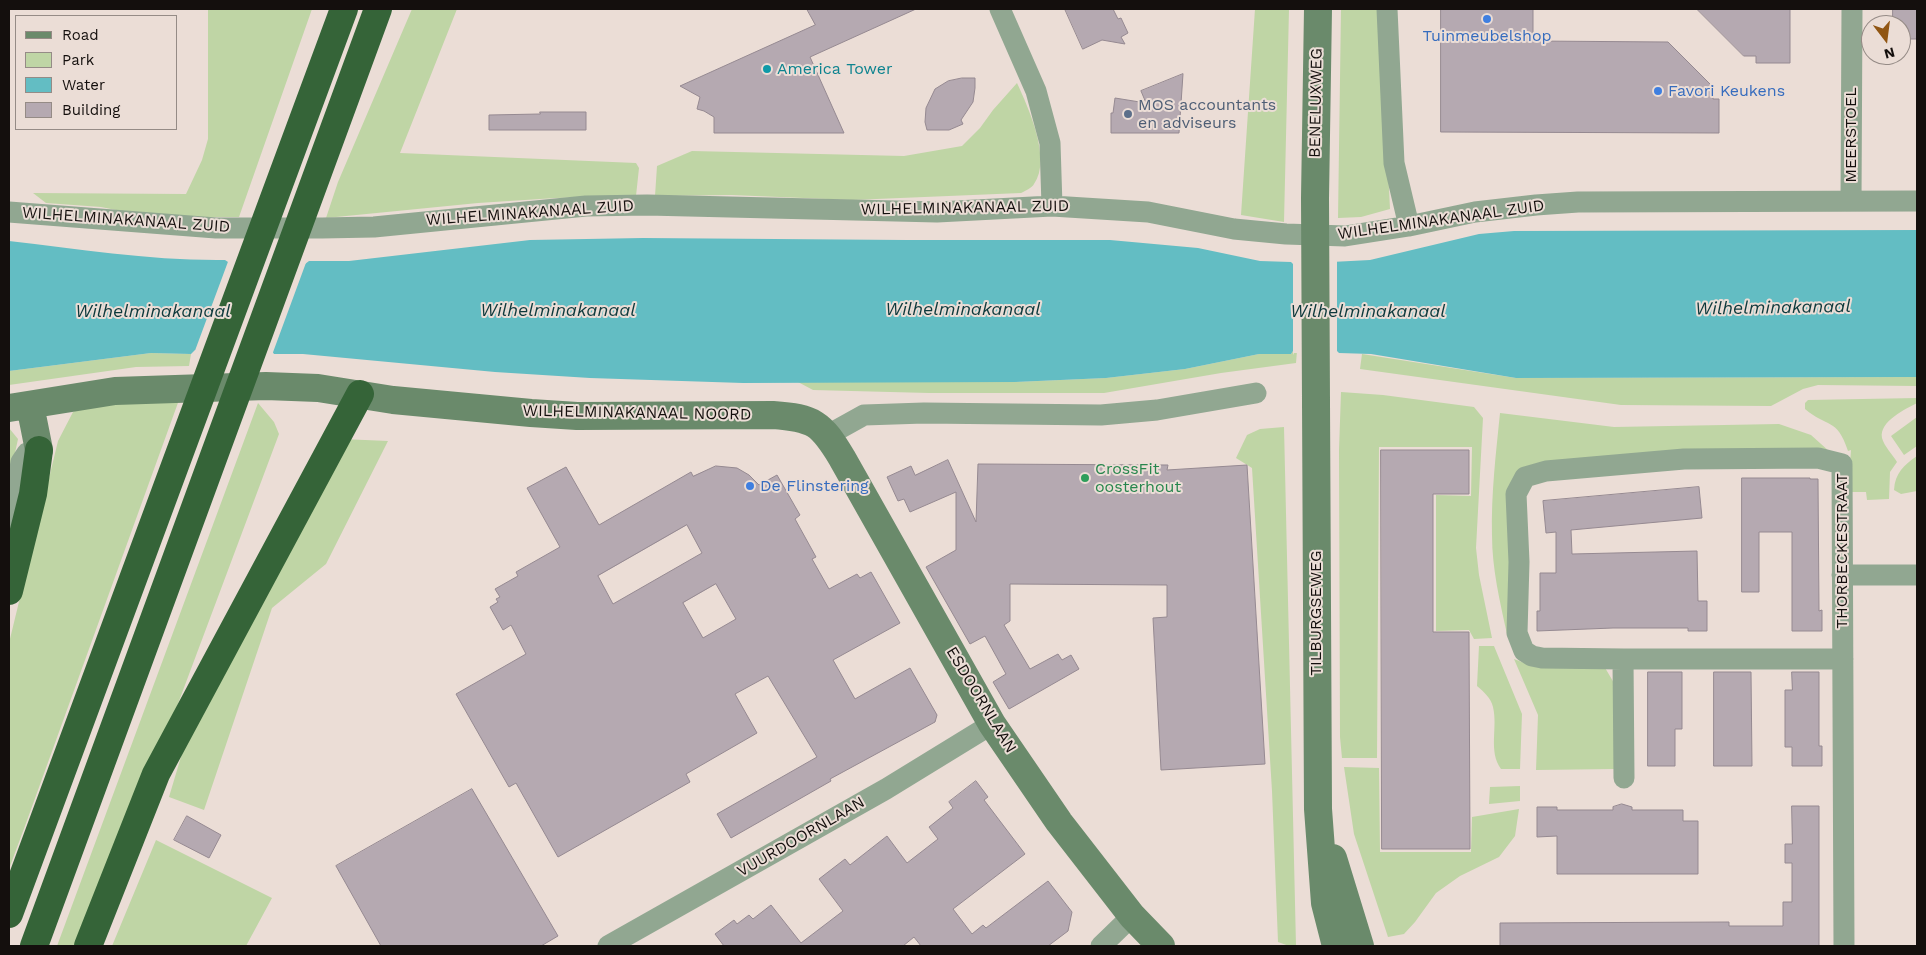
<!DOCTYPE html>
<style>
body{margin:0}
#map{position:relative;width:1926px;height:955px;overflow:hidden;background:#ebddd6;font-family:"Work Sans",sans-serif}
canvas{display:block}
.frame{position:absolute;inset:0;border:10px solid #140f0d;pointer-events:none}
.legend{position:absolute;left:15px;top:15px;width:162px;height:115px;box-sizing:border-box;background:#ebddd6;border:1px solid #958b86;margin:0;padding:6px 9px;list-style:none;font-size:15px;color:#140f0d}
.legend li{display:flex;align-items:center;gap:10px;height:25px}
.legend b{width:25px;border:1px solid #958b86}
.north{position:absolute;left:1861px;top:15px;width:50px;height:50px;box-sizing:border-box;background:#ebddd6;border:1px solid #958b86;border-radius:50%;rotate:165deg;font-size:14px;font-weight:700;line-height:20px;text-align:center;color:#140f0d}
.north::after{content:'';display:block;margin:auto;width:18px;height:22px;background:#915613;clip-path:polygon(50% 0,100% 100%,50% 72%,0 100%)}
</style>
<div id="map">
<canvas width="1926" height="955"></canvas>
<div class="frame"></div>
<ul class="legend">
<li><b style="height:6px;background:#6a8a6b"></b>Road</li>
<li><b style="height:14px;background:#bfd5a5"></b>Park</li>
<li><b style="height:14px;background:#63bdc3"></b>Water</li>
<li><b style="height:14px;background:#b5a9b1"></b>Building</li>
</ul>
<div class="north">N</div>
</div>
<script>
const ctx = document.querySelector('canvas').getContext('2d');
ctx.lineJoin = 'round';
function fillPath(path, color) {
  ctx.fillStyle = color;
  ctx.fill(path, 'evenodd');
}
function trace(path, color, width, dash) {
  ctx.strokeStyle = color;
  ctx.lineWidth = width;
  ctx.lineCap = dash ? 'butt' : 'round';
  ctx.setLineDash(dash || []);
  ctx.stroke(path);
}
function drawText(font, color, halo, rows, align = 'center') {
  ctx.font = font + ' "Work Sans",sans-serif';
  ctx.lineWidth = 4;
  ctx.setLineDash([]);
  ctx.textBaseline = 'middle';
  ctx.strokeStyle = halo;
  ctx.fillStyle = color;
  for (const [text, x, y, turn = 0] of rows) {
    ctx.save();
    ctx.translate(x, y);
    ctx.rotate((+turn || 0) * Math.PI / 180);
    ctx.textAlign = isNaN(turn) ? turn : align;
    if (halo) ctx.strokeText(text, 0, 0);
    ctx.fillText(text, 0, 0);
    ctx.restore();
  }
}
const green = new Path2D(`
 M 208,9 L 312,9 L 239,217 L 151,217 L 101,207 L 46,203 L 33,193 L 186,194 L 202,160 L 208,139 Z
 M 412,9 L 457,9 L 400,153 L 636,163 L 639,168 L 636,196 L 556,198 L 478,203 L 326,218 L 338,182 Z
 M 1255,9 L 1289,9 L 1284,222 L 1241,215 Z
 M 1341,9 L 1380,9 L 1390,209 L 1361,217 L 1338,218 Z
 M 1017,83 C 1028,107 1052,159 1034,184 C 1032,188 1025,191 1021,193 L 852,200 L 731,195 L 655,196 L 657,166 L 692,151 L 904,156 L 962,146 L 980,128 L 993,110 Z
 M 1293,351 L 1297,351 L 1296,363 L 1221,373 L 1104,393 L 929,393 L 813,390 L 798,382 L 1015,382 L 1106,378 L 1185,369 L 1259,354 L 1291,354 Z
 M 151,353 L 191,354 L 189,366 L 136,367 L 9,385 L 9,371 Z
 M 1362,354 L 1516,378 L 1917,377 L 1917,386 L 1818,385 L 1803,389 L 1771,406 L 1621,405 L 1360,369 Z
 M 1341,392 L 1383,395 L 1474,407 L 1483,418 L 1476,548 L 1479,575 L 1492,638 L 1474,639 L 1469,630 L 1436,631 L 1436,495 L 1471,496 L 1472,447 L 1379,447 L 1377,758 L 1342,758 L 1340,737 L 1339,450 Z
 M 1917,398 L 1917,403 C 1906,409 1879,421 1882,438 C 1884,446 1893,455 1897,462 L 1890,472 L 1889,499 L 1867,500 L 1866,492 L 1848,492 L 1851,450 L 1848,451 C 1837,417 1827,428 1805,409 L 1805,403 L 1808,400 Z
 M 179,400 L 25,826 L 9,869 L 9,643 L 58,441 L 73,412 L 87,403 Z
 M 258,403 L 274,422 L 279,434 L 167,733 L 90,946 L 57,946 Z
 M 1500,413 L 1614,427 L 1779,424 L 1811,435 L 1830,452 L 1525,468 L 1507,634 C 1500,602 1492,569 1492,535 C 1491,494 1496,453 1500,413 Z
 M 1917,417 L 1917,446 L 1904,455 L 1891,436 Z
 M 1284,427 L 1296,946 L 1289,946 L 1278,942 L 1272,791 L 1252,468 L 1236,458 L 1247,435 L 1260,429 Z
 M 9,428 L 18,439 L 9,481 Z
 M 342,439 L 388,441 L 326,564 L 272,608 L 204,810 L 169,797 L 186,740 Z
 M 1917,456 L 1917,491 L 1901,494 L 1894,490 C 1895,473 1904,465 1917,456 Z
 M 1479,646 L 1494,646 L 1522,714 L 1520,769 L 1501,769 C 1488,751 1498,728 1493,707 C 1491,698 1484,692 1477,686 Z
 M 1514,659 L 1535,667 L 1604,666 L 1614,683 L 1615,769 L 1536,770 L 1538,715 Z
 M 1344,767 L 1379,768 L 1380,852 L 1471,852 L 1472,817 L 1519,809 L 1515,836 L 1499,857 L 1460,876 L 1436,893 L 1415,922 L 1404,934 L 1388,937 L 1354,834 Z
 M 1520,786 L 1520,801 L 1489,804 L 1490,787 Z
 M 156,840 L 272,898 L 246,946 L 112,946 Z`);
const water = new Path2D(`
 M 1917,230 L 1917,377 L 1516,378 L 1371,354 L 1339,353 L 1337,351 L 1293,351 L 1291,354 L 1259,354 L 1185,369 L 1106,378 L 1015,382 L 743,383 L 590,378 L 495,372 L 303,354 L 274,354 L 272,351 L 195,350 L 191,354 L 151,353 L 9,371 L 9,241 C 80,249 153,261 225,260 L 228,262 L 305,264 L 309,261 L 349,261 L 530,240 L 643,238 L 906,240 L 1110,240 L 1198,248 L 1260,261 L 1291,262 L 1293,264 L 1370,260 L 1479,234 L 1514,231 Z`);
const pier = new Path2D(`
 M 229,259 L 304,262 L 307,260 L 272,355 L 271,354 L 196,353 L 193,356 Z
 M 1337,259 L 1337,355 L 1336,353 L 1294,353 L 1293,355 L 1293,260 L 1294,261 L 1335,261 Z`);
const building = new Path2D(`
 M 807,9 L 916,9 L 810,57 L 844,133 L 714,133 L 714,117 L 704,111 L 697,109 L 700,97 L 680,86 L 815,25 Z
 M 1065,9 L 1113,9 L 1118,19 L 1121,18 L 1128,33 L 1121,37 L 1125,44 L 1102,40 L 1083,49 Z
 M 1441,9 L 1533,9 L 1533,41 L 1668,42 L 1713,87 L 1713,99 L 1719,99 L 1719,133 L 1441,132 Z
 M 1697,9 L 1790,9 L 1790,63 L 1756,63 L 1756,56 L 1744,56 Z
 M 1893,9 L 1917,9 L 1917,39 L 1901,39 L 1901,25 L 1893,25 Z
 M 1183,74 L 1179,133 L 1111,133 L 1111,113 L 1113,113 L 1115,98 L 1146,103 L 1141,91 Z
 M 962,78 L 975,78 L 975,88 L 973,102 L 961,120 L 963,124 L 949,130 L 927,130 L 925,122 L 926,108 L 935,89 L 948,81 Z
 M 540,112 L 586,112 L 586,130 L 489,130 L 489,115 L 540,114 Z
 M 1381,450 L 1469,450 L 1469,494 L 1433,494 L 1433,632 L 1469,632 L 1470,849 L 1382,849 Z
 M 948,460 L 976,522 L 978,464 L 1168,465 L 1167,470 L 1247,465 L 1265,764 L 1161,770 L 1153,618 L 1167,617 L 1167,585 L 1010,584 L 1010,621 L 1004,625 L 1030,669 L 1058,654 L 1062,660 L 1071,655 L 1079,669 L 1009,709 L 993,682 L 1006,674 L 985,636 L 970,644 L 926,567 L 956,550 L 956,492 L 910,512 L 904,499 L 898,501 L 887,477 L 911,466 L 915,475 Z
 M 716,466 L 737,468 L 749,475 L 759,485 L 777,475 L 800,515 L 795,519 L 816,557 L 812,559 L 829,589 L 857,574 L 860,578 L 871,572 L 900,623 L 833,660 L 855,699 L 910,668 L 937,715 L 935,722 L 830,779 L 831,781 L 731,838 L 717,814 L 817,757 L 768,676 L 735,694 L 757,733 L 686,774 L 690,782 L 558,857 L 516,783 L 509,787 L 456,694 L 526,654 L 511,625 L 503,630 L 490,607 L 498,602 L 496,599 L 500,597 L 495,589 L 518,576 L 516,572 L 560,547 L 527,488 L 566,467 L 599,525 L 691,472 L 693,476 ZM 687,525 L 702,553 L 613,604 L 598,576 ZM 716,584 L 736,619 L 703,638 L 683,603 Z
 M 1742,478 L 1810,478 L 1810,479 L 1818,479 L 1819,611 L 1822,610 L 1822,631 L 1792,631 L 1792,532 L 1759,532 L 1759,592 L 1742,592 Z
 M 1699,487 L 1702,518 L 1571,530 L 1572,554 L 1697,551 L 1698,601 L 1707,601 L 1707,631 L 1688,631 L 1688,628 L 1613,628 L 1537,631 L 1537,611 L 1540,611 L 1540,573 L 1556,573 L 1556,532 L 1546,533 L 1543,501 Z
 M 1648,672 L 1682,672 L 1682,729 L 1675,729 L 1675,766 L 1648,766 Z
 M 1714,672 L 1751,672 L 1752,766 L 1714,766 Z
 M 1792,672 L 1819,672 L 1819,746 L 1822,746 L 1822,766 L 1792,766 L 1792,747 L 1785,747 L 1785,690 L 1792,690 Z
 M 976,781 L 988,797 L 984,800 L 1025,854 L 953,909 L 972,934 L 983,925 L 986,928 L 1048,881 L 1072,912 L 1068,931 L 1048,946 L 921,946 L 914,937 L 903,946 L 724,946 L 715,934 L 734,920 L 737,924 L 749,915 L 753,919 L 771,905 L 801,943 L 843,911 L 819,879 L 845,859 L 850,865 L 887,836 L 907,863 L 938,839 L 929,827 L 953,808 L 949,802 Z
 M 472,789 L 558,936 L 541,946 L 381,946 L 336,866 Z
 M 1622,804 L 1632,807 L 1632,810 L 1683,810 L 1683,821 L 1698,821 L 1698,874 L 1557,874 L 1557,836 L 1537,837 L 1537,807 L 1557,807 L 1557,810 L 1613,810 L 1613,807 Z
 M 1792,806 L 1819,806 L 1819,946 L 1500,946 L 1500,923 L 1729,922 L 1729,926 L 1783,926 L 1783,902 L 1792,902 L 1792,863 L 1785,863 L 1785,844 L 1792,844 Z
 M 187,816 L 221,835 L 209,858 L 174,840 Z`);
const street = new Path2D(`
 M 1000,9 L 1036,91 L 1050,143 L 1052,206
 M 1387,9 L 1394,163 L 1409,226
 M 1851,201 L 1852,9
 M 9,212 L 216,228 L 322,228 L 374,227 L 586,206 L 647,205 L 937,212 L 1052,206 L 1148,212 L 1234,229 L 1286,234 L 1345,236 L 1409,226 L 1475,212 L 1536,205 L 1578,202 L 1917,201
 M 828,435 L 864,415 L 924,413 L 1101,415 L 1157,410 L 1256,393
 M 9,520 L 16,493 L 21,462 L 27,453 L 39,450
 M 1842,575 L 1917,575
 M 1623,659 L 1542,658 L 1532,656 L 1524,651 L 1517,633 L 1519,562 L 1516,494 L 1525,477 L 1546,471 L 1684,459 L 1818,458 L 1842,464 L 1844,946
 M 1624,778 L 1623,659 L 1843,659
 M 608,946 L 886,789 L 992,724
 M 1101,946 L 1132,916`);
const secondary = new Path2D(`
 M 1318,9 L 1315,198 L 1318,809 L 1325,903 L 1336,946
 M 30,405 L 39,450
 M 9,408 L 115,391 L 266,386 L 318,388 L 393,400 L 531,413 L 577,416 L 773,415 C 814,418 821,423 842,458 L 992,724 L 1059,822 L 1132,916 L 1161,946
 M 1333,858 L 1360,946`);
const highway = new Path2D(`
 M 9,591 L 33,494 L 39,450
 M 9,914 L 344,9
 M 34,946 L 378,9
 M 88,946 L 156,774 L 360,394`);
const markers = [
 [1487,19,5,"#3f7fe0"],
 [767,69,5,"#0f9aa8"],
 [1658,91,5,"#3f7fe0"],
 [1128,114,5,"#5c6f8a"],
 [1085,478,5,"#2e9e5b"],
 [750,486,5,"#3f7fe0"]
];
const shopNames = [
 ["Tuinmeubelshop",1487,36,"center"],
 ["Favori Keukens",1668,91],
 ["De Flinstering",760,486]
];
const cultureNames = [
 ["America Tower",777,69]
];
const streetNames = [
 ["BENELUXWEG",1316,103,-89],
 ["MEERSTOEL",1851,135,-90],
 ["WILHELMINAKANAAL ZUID",965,208,-1],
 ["WILHELMINAKANAAL ZUID",530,213,-4],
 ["WILHELMINAKANAAL ZUID",126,220,4],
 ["WILHELMINAKANAAL ZUID",1441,220,-8],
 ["WILHELMINAKANAAL NOORD",637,413,1],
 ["THORBECKESTRAAT",1842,551,-90],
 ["TILBURGSEWEG",1316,613,-90],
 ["ESDOORNLAAN",981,700,59],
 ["VUURDOORNLAAN",801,837,-30]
];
const serviceNames = [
 ["MOS accountants",1138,105],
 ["en adviseurs",1138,123]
];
const leisureNames = [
 ["CrossFit",1095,469],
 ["oosterhout",1095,487]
];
const waterNames = [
 ["Wilhelminakanaal",1773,308,-1],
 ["Wilhelminakanaal",963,310],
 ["Wilhelminakanaal",558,311],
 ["Wilhelminakanaal",153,312],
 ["Wilhelminakanaal",1368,312]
];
fillPath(green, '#bfd5a5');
fillPath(water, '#63bdc3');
fillPath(pier, '#ebddd6');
fillPath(building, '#b5a9b1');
trace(building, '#958991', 1);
trace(street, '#91a791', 21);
trace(secondary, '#6a8a6b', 28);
trace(highway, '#356438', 28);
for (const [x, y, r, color] of markers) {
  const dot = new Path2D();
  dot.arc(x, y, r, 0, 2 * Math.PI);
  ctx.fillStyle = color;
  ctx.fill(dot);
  trace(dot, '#ebddd6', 2);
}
drawText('16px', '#366cbe', '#ebddd6', shopNames, 'left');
drawText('16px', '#0d838f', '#ebddd6', cultureNames, 'left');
drawText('16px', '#140f0d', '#ebddd6', streetNames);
drawText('16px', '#4e5e75', '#ebddd6', serviceNames, 'left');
drawText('16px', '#27864d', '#ebddd6', leisureNames, 'left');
drawText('italic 18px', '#0d393c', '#ebddd6', waterNames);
</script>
